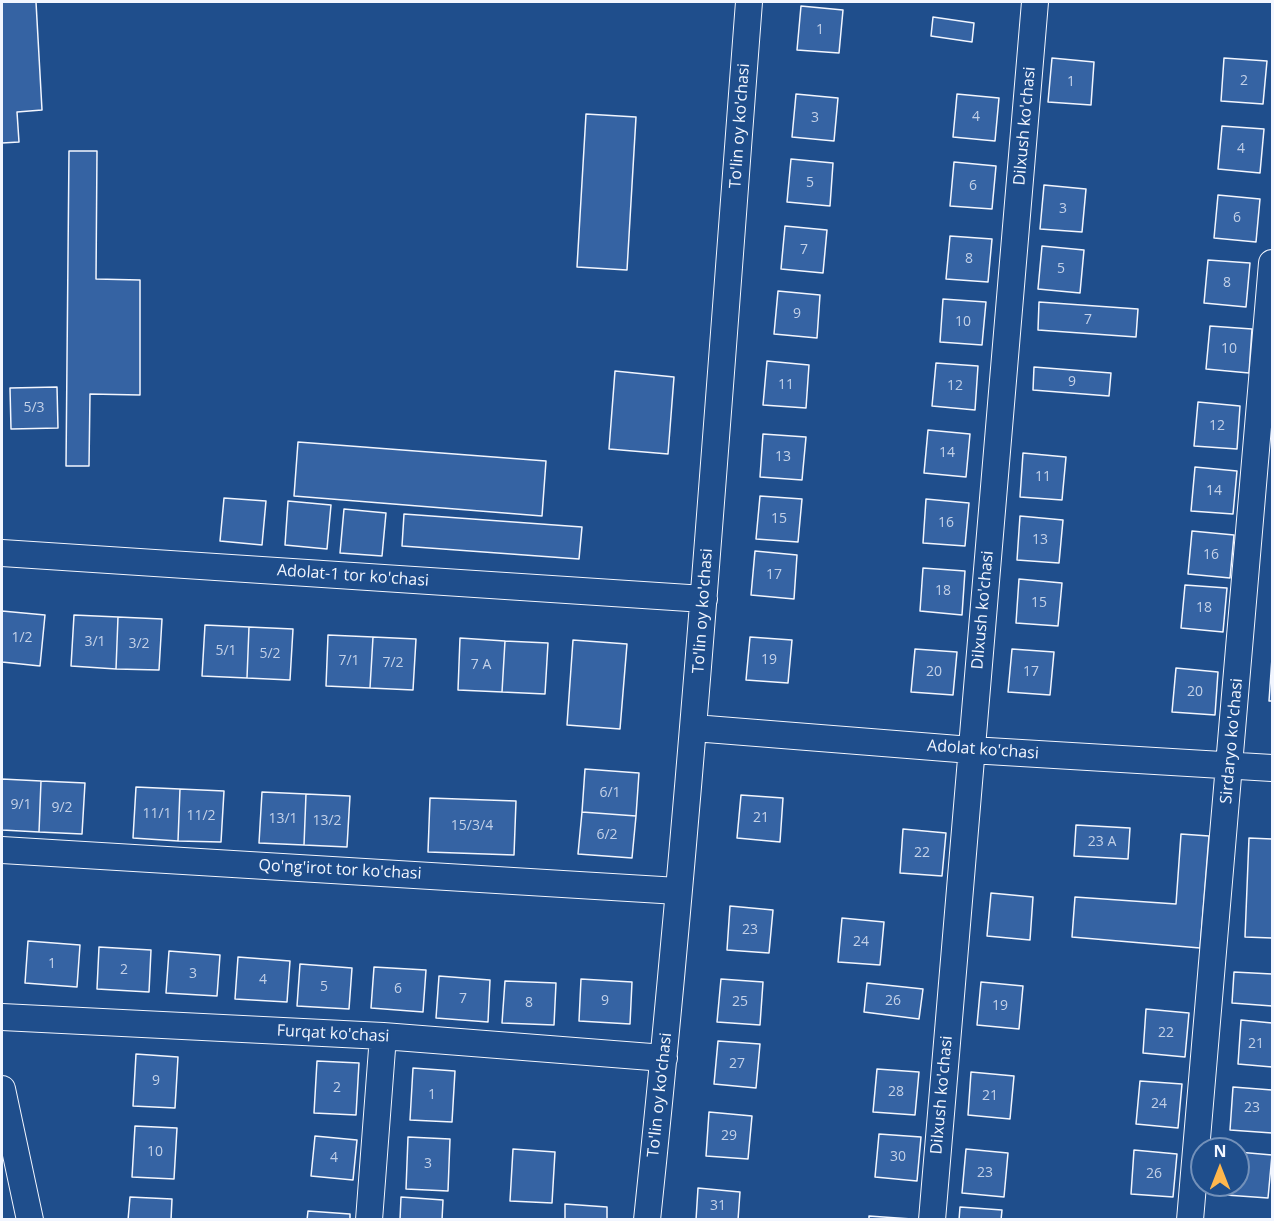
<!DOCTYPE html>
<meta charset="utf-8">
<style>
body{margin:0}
#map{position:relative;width:1274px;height:1221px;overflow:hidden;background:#1f4e8c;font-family:"Open Sans",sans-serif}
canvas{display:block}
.frame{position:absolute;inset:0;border:3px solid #f2f6ff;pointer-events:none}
.north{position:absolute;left:1190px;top:1137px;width:60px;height:60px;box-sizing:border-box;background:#1f4e8c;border:2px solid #7391ba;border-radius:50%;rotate:0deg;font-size:16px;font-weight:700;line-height:24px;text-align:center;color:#f2f6ff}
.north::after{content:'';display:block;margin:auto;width:21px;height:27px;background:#ffb74d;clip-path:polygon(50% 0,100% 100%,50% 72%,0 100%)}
</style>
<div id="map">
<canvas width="1274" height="1221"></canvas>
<div class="frame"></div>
<div class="north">N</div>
</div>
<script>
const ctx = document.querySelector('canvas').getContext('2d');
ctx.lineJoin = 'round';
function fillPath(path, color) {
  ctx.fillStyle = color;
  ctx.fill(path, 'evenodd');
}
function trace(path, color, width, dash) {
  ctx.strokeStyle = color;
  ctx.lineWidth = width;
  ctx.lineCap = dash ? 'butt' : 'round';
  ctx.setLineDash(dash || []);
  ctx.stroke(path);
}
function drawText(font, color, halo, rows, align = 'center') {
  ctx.font = font + ' "Open Sans",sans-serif';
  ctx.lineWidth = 4.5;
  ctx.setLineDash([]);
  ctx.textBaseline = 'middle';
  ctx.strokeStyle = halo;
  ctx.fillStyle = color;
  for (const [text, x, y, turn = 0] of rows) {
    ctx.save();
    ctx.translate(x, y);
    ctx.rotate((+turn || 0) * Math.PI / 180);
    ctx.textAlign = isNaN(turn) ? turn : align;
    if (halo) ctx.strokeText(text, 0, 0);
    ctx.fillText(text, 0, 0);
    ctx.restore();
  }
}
const building = new Path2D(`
 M 2,2 L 36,2 L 42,110 L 17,112 L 19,142 L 2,143 Z
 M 801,6 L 843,10 L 839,53 L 797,50 Z
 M 933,17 L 974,23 L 972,42 L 931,36 Z
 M 1052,58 L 1094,62 L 1091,105 L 1048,102 Z
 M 1224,58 L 1267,61 L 1263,104 L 1221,101 Z
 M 796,94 L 838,98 L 834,141 L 792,137 Z
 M 957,94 L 999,98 L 995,141 L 953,137 Z
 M 586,114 L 636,117 L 627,270 L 577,267 Z
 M 1222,126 L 1264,129 L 1260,173 L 1218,169 Z
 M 69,151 L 97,151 L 96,279 L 140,280 L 140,395 L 90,394 L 89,466 L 66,466 Z
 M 791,159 L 833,163 L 830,206 L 787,202 Z
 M 954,162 L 996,166 L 992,209 L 950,206 Z
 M 1044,185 L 1086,189 L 1082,232 L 1040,229 Z
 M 1218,195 L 1260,199 L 1256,242 L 1214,238 Z
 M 785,226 L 827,230 L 823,273 L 781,269 Z
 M 950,236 L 992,239 L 988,282 L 946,279 Z
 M 1042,246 L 1084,250 L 1080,293 L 1038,289 Z
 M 1208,260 L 1250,263 L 1246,307 L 1204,303 Z
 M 778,291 L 820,295 L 817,338 L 774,334 Z
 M 943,299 L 986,302 L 982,345 L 940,342 Z
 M 1039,302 L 1138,309 L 1136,337 L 1038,330 Z
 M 1210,326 L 1252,329 L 1249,373 L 1206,369 Z
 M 767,361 L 809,365 L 806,408 L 763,405 Z
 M 936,363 L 978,366 L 975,410 L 932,406 Z
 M 1034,367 L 1111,373 L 1109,396 L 1033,390 Z
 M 615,371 L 674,377 L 668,454 L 609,449 Z
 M 57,387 L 58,428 L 11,429 L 10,388 Z
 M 1198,402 L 1240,406 L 1237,449 L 1194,446 Z
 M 928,430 L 970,434 L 966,477 L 924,473 Z
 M 763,434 L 806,437 L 802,480 L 760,477 Z
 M 298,442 L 546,461 L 542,516 L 294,496 Z
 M 1023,453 L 1066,457 L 1062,500 L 1020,497 Z
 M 1195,467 L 1237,471 L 1233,514 L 1191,511 Z
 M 760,496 L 802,499 L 798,542 L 756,539 Z
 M 224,498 L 266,501 L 262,545 L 220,541 Z
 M 926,499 L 969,503 L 965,546 L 923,543 Z
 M 288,501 L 331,505 L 327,549 L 285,545 Z
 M 344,509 L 386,513 L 382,556 L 340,553 Z
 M 404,514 L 582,527 L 579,559 L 402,546 Z
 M 1020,516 L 1063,520 L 1059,563 L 1017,560 Z
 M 1192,531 L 1234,535 L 1230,578 L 1188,574 Z
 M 755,551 L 797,555 L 794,599 L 751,595 Z
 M 923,568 L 965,571 L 962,615 L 920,611 Z
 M 1019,579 L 1062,583 L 1058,626 L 1016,623 Z
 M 1185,585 L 1227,588 L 1223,632 L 1181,628 Z
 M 2,611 L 45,615 L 40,666 L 2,662 Z
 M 74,615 L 118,617 L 116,669 L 71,666 Z
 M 118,617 L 162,619 L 159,670 L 116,669 Z
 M 205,625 L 249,627 L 247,678 L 202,676 Z
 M 249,627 L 293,629 L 290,680 L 247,678 Z
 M 328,635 L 373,637 L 370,688 L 326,686 Z
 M 373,637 L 416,639 L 413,690 L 370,688 Z
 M 750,637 L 792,640 L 788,683 L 746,680 Z
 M 460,638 L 505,641 L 502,692 L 458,690 Z
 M 573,640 L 627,644 L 620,729 L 567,725 Z
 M 505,641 L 548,643 L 545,694 L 502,692 Z
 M 915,649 L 957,652 L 953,695 L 911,692 Z
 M 1012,649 L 1054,652 L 1050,695 L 1008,692 Z
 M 1272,658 L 1272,701 L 1269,701 Z
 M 1176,668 L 1218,672 L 1215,715 L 1172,712 Z
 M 585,769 L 639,773 L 636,816 L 582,812 Z
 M 2,779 L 41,781 L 39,832 L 2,830 Z
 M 41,781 L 85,783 L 82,834 L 39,832 Z
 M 136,787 L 180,789 L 178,841 L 133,838 Z
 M 180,789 L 224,791 L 221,842 L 178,841 Z
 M 262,792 L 306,794 L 304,845 L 259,843 Z
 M 306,794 L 350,796 L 347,847 L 304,845 Z
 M 741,795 L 783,798 L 780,842 L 737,838 Z
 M 430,798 L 516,801 L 514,855 L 428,852 Z
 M 582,812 L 636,816 L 632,858 L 578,854 Z
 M 1076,825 L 1130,828 L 1128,859 L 1074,856 Z
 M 903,829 L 946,833 L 942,876 L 900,873 Z
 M 1181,834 L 1209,836 L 1200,948 L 1072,937 L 1075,897 L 1176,904 Z
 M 1249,838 L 1272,839 L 1272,938 L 1245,937 Z
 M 991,893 L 1033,897 L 1030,940 L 987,936 Z
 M 730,906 L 773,910 L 769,953 L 727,950 Z
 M 842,918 L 884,922 L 880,965 L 838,962 Z
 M 28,941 L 80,945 L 77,987 L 25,983 Z
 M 99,947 L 151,950 L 149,992 L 97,989 Z
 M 169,951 L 220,955 L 217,996 L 166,993 Z
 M 238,957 L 290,961 L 287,1002 L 235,999 Z
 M 300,964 L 352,968 L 349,1009 L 297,1006 Z
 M 374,967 L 426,970 L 423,1012 L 371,1008 Z
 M 1234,972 L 1272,974 L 1272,1006 L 1232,1003 Z
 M 439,976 L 490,980 L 488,1022 L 436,1018 Z
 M 581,979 L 632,982 L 630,1024 L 579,1021 Z
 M 721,979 L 763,982 L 760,1025 L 717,1022 Z
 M 505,981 L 556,983 L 554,1025 L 502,1023 Z
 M 981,982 L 1023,986 L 1019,1029 L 977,1025 Z
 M 867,983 L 923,989 L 919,1019 L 864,1012 Z
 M 1146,1009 L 1189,1013 L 1185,1057 L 1143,1053 Z
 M 1241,1020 L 1272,1023 L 1272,1067 L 1238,1064 Z
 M 718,1041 L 760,1044 L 756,1088 L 714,1084 Z
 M 136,1054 L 178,1057 L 175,1108 L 133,1106 Z
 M 317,1061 L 359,1063 L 356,1115 L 314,1113 Z
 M 413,1068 L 455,1071 L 452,1122 L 410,1120 Z
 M 877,1069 L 919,1072 L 915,1115 L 873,1112 Z
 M 971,1072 L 1014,1076 L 1010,1119 L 968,1115 Z
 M 1140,1081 L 1182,1084 L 1178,1128 L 1136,1124 Z
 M 1233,1087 L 1272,1090 L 1272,1133 L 1230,1130 Z
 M 709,1112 L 752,1116 L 748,1159 L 706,1156 Z
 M 135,1126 L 177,1128 L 174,1179 L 132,1177 Z
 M 879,1134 L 921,1137 L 917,1181 L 875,1177 Z
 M 315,1136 L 357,1140 L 353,1180 L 311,1176 Z
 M 408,1137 L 450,1139 L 448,1191 L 406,1189 Z
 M 513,1149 L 555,1152 L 552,1203 L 510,1201 Z
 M 966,1149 L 1008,1153 L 1004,1197 L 962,1193 Z
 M 1134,1150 L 1177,1154 L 1173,1197 L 1131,1194 Z
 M 1238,1152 L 1272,1155 L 1268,1198 L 1226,1195 L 1227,1185 L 1238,1185 Z
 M 698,1188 L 740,1192 L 738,1220 L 696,1220 Z
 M 130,1197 L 172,1199 L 171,1220 L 128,1220 Z
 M 401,1197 L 443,1200 L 442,1220 L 400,1220 Z
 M 565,1204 L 607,1207 L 607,1220 L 565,1220 Z
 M 960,1207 L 1002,1210 L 1001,1220 L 959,1220 Z
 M 308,1211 L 350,1214 L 350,1220 L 307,1220 Z
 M 869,1216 L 912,1219 L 912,1220 L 869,1220 Z`);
const street = new Path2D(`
 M 2,553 L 704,599
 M 694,728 L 971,750 L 1272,768
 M 2,850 L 678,891
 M 2,1017 L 383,1036 L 664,1058
 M 2,1089 L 30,1220
 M 369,1220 L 383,1036
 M 647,1220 C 690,814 718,408 749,2
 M 932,1220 L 1035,2
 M 1190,1220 L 1272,263`);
const numberNames = [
 ["1",820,30],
 ["2",1244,81],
 ["1",1071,82],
 ["4",976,117],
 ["3",815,118],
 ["4",1241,149],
 ["5",810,183],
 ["6",973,186],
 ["3",1063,209],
 ["6",1237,218],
 ["7",804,250],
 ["8",969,259],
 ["5",1061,269],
 ["8",1227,283],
 ["9",797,314],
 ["7",1088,320],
 ["10",963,322],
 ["10",1229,349],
 ["9",1072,382],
 ["11",786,385],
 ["12",955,386],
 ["5/3",34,408],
 ["12",1217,426],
 ["14",947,453],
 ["13",783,457],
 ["11",1043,477],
 ["14",1214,491],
 ["15",779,519],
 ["16",946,523],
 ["13",1040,540],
 ["16",1211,555],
 ["17",774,575],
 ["18",943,591],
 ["15",1039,603],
 ["18",1204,608],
 ["1/2",22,638],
 ["3/1",95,642],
 ["3/2",139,644],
 ["5/1",226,651],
 ["5/2",270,654],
 ["19",769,660],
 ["7/1",349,661],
 ["7/2",393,663],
 ["7 А",481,665],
 ["20",934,672],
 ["17",1031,672],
 ["20",1195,692],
 ["6/1",610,793],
 ["9/1",21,805],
 ["9/2",62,808],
 ["11/1",157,814],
 ["11/2",201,816],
 ["21",761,818],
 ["13/1",283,819],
 ["13/2",327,821],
 ["15/3/4",472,826],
 ["6/2",607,835],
 ["23 А",1102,842],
 ["22",922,853],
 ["23",750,930],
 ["24",861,942],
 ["1",52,964],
 ["2",124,970],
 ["3",193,974],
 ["4",263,980],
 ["5",324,987],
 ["6",398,989],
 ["7",463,999],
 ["9",605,1001],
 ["26",893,1001],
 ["25",740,1002],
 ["8",529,1003],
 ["19",1000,1006],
 ["22",1166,1033],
 ["21",1256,1044],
 ["27",737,1064],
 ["9",156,1081],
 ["2",337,1088],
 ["28",896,1092],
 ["1",432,1095],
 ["21",990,1096],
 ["24",1159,1104],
 ["23",1252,1108],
 ["29",729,1136],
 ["10",155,1152],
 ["30",898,1157],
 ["4",334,1158],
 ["3",428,1164],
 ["23",985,1173],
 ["26",1154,1174],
 ["31",718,1206]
];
const streetNames = [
 ["To'lin oy ko'chasi",740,126,-86],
 ["Dilxush ko'chasi",1025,126,-85],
 ["Adolat-1 tor ko'chasi",353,576,4],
 ["Dilxush ko'chasi",983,610,-85],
 ["To'lin oy ko'chasi",703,611,-86],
 ["Sirdaryo ko'chasi",1232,741,-85],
 ["Adolat ko'chasi",983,750,4],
 ["Qo'ng'irot tor ko'chasi",340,870,3],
 ["Furqat ko'chasi",333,1034,3],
 ["To'lin oy ko'chasi",660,1095,-84],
 ["Dilxush ko'chasi",942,1095,-85]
];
fillPath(building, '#3563a3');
trace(building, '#f2f6ff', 1.5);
trace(street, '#f2f6ff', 28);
trace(street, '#1f4e8c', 26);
drawText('14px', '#c3d1e8', null, numberNames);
drawText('16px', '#f2f6ff', '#1f4e8c', streetNames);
</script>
